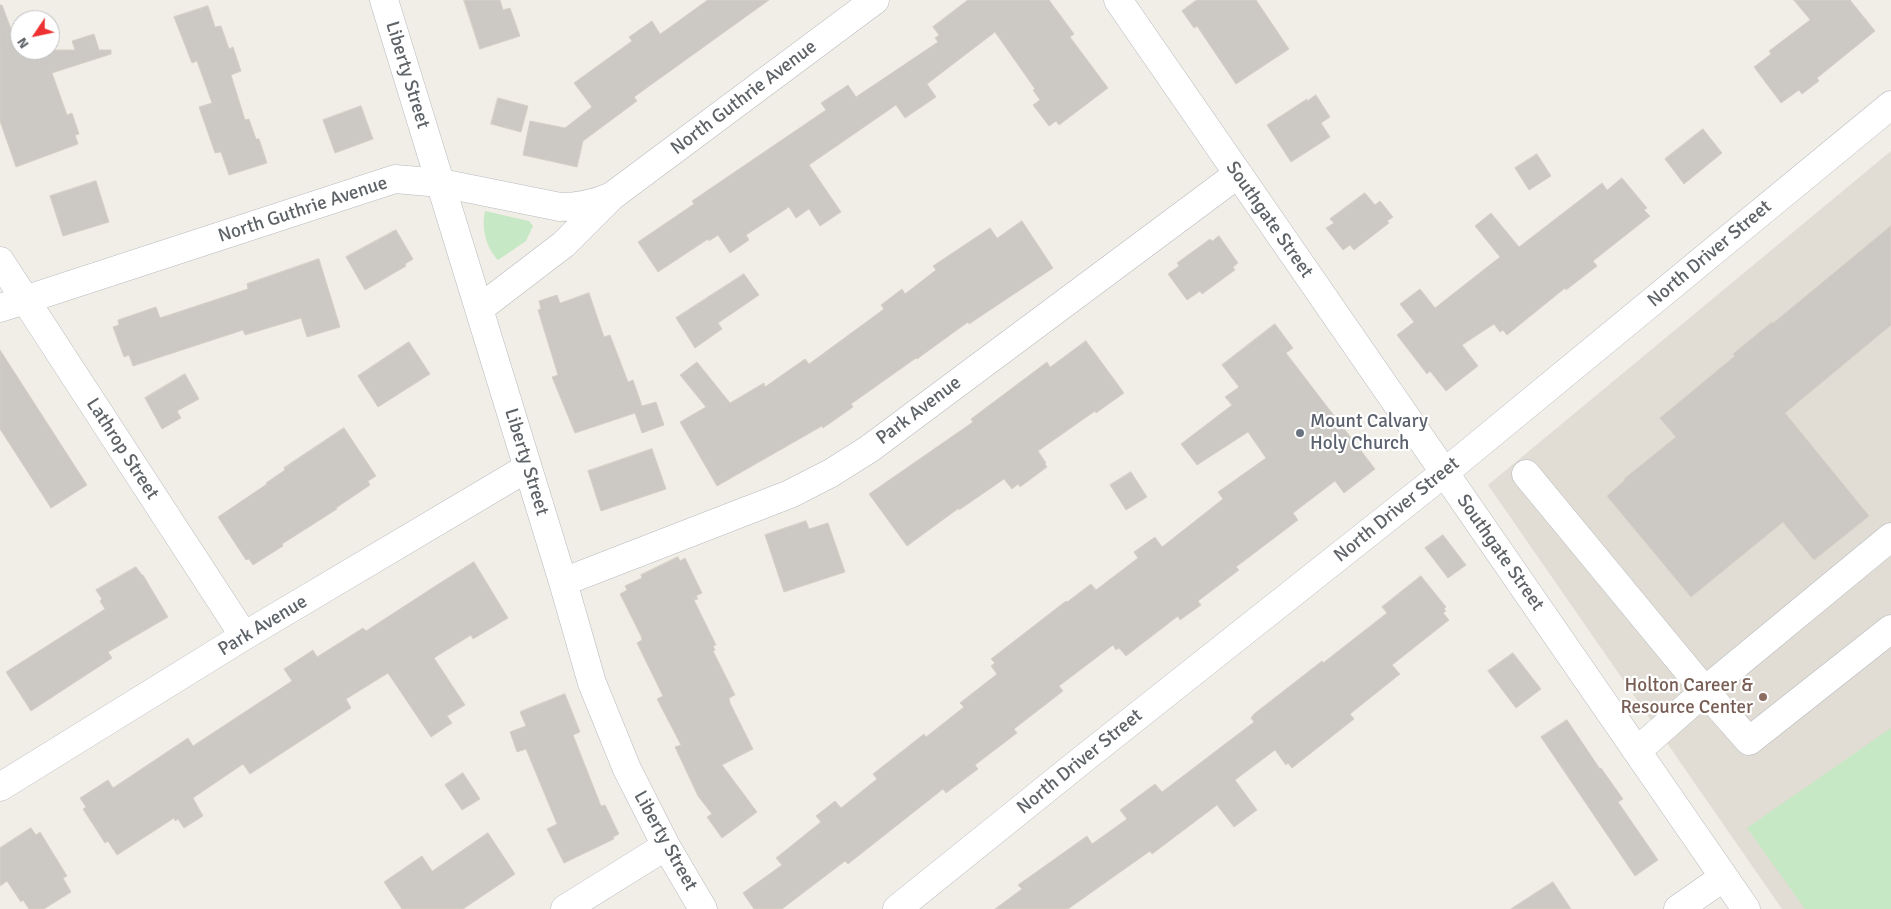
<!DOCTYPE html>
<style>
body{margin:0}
#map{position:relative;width:1891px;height:909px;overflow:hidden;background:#f1eee7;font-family:Signika,sans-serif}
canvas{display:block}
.north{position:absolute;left:10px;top:10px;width:50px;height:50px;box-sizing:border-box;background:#fff;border:1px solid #bfc1c3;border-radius:50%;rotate:236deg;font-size:14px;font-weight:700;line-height:20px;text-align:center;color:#5e6368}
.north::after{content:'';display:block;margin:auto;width:18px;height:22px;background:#ed3132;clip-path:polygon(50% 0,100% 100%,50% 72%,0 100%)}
</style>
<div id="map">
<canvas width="1891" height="909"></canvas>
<div class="north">N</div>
</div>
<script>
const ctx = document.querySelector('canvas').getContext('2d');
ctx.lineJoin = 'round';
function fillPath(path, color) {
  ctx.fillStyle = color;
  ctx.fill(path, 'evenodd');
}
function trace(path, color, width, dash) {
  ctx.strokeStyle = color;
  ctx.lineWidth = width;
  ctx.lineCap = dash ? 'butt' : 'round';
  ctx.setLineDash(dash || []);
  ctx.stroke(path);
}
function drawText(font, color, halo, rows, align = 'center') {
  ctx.font = font + ' Signika,sans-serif';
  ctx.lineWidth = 4.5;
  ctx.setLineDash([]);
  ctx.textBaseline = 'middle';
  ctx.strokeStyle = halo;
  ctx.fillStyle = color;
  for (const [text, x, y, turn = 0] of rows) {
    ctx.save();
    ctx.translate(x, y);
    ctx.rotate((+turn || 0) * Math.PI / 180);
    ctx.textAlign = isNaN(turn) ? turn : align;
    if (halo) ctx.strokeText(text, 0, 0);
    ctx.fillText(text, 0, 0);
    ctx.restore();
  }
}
const education = new Path2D(`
 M 1891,151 L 1891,909 L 1782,909 L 1488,485 Z`);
const green = new Path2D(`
 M 485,211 L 529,221 L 533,226 L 526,241 L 498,260 C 486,248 481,227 485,211 Z
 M 1891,728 L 1891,909 L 1805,909 L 1747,828 Z`);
const building = new Path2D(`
 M 464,0 L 500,0 L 503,10 L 510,8 L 520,36 L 480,49 Z
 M 708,0 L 769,0 L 634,97 L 637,101 L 583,141 L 577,167 L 523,155 L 530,121 L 565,128 L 592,107 L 574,83 L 632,41 L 629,37 L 652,21 L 660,34 Z
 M 968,0 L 1049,0 L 1074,34 L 1070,37 L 1108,88 L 1059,125 L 1056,121 L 1049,126 L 1033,105 L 1040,100 L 1033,90 L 1035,89 L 995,32 L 927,84 L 936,97 L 905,118 L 896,105 L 809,165 L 841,212 L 820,226 L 809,209 L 796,218 L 789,207 L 746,235 L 749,240 L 730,253 L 718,235 L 709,241 L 708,239 L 658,272 L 638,242 L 694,204 L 692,201 L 826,110 L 821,103 L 848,85 L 856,97 L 938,42 L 935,38 L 939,35 L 933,27 Z
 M 1197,0 L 1256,0 L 1289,49 L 1236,84 L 1197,26 L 1194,28 L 1182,11 Z
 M 1794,0 L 1850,0 L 1875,31 L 1817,78 L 1819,81 L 1802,94 L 1799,90 L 1781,103 L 1754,67 L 1771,54 L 1769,51 L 1810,20 Z
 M 0,5 L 2,5 L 19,50 L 75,50 L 72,41 L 94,34 L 99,50 L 111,50 L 111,54 L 52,73 L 67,115 L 72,113 L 79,134 L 75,135 L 78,144 L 16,167 L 0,121 Z
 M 208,6 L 215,27 L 221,26 L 229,49 L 233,47 L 241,71 L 231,75 L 245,120 L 249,119 L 256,139 L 259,139 L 267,163 L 229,175 L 221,152 L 215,153 L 199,107 L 212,103 L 197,61 L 192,63 L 174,17 Z
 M 1316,95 L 1330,117 L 1321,123 L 1330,137 L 1291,162 L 1267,125 L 1307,99 L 1307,101 Z
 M 498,98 L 528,106 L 521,132 L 491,124 Z
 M 361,106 L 373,139 L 335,153 L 323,120 Z
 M 1703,129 L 1722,153 L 1684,184 L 1665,159 Z
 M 1537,154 L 1551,176 L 1529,190 L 1515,168 Z
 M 1622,178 L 1647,208 L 1644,210 L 1650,216 L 1593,261 L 1597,266 L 1566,290 L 1565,288 L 1507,335 L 1503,330 L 1500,332 L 1494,324 L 1462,345 L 1478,366 L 1446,391 L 1430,371 L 1427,374 L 1397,335 L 1414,322 L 1400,304 L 1420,289 L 1435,308 L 1500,257 L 1475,226 L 1491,213 L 1519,247 L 1602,183 L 1607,190 Z
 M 96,181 L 109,222 L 63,236 L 50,196 Z
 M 1365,193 L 1375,205 L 1380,201 L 1393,217 L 1387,221 L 1389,223 L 1354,250 L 1350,245 L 1343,250 L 1326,228 L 1334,223 L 1330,219 Z
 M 1022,221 L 1053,268 L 969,324 L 968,322 L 917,359 L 916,358 L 851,404 L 853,407 L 823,428 L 822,426 L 717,486 L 680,422 L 706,407 L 680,375 L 697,362 L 730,403 L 764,383 L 765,387 L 805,359 L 809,364 L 884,309 L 881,305 L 902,289 L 905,294 L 936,270 L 933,266 L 990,228 L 997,238 Z
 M 1891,226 L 1891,325 L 1785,413 L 1869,516 L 1814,560 L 1783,522 L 1691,597 L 1607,496 L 1625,480 L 1624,479 L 1676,437 L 1660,418 L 1735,356 L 1733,354 L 1772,322 L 1773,323 Z
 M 396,230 L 413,259 L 405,264 L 406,266 L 365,290 L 346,257 Z
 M 1219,236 L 1238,263 L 1233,267 L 1235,270 L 1202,294 L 1200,291 L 1187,300 L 1168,274 L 1179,266 L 1177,263 L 1210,239 L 1212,241 Z
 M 319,259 L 340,327 L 307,337 L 301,318 L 245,335 L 243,330 L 133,366 L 129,355 L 124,357 L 113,327 L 119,325 L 118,320 L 156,307 L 160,318 L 248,289 L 247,284 Z
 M 744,274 L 759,295 L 718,323 L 722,329 L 695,348 L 676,318 Z
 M 589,293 L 604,337 L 610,335 L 628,382 L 633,380 L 642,406 L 656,402 L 664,425 L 642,433 L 635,413 L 575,433 L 552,377 L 558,375 L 538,310 L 541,309 L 539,301 L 557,295 L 560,303 Z
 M 1275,324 L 1293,348 L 1286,353 L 1375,469 L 1344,493 L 1335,481 L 1293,513 L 1298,520 L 1236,567 L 1239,570 L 1198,601 L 1201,605 L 1180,620 L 1178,616 L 1126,656 L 1119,648 L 1116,650 L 1113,645 L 1059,686 L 1063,691 L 1014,729 L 1017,733 L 975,765 L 978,769 L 946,793 L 943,789 L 848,864 L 845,861 L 782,909 L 754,909 L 743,893 L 782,865 L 776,858 L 821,822 L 816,816 L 835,801 L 841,808 L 877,779 L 873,774 L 924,734 L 926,737 L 964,707 L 960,703 L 997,674 L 991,666 L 995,663 L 991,659 L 1066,601 L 1067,602 L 1091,584 L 1096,590 L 1138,558 L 1134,552 L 1155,537 L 1162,547 L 1223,499 L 1218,492 L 1266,458 L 1248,432 L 1197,465 L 1181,444 L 1232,405 L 1225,397 L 1239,387 L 1222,365 Z
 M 1086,341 L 1124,393 L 1096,413 L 1095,411 L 1038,451 L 1046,463 L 1045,464 L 1047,467 L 1020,487 L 1018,484 L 1012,489 L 1004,479 L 959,510 L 959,508 L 907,546 L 869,494 L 973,422 L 971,419 L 1047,362 L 1050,367 Z
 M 409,342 L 430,374 L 378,407 L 358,376 Z
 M 0,350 L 87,485 L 51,508 L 0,429 Z
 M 185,374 L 199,399 L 177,411 L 181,418 L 162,429 L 145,398 Z
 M 344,428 L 376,476 L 368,481 L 370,485 L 336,508 L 337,509 L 282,544 L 283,546 L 253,565 L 249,559 L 246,560 L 218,517 L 267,484 L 266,483 L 285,470 L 284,468 Z
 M 652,449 L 666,489 L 601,511 L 588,471 Z
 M 1131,472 L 1147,497 L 1126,510 L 1110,485 Z
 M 806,521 L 809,529 L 828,523 L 845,572 L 784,592 L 765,535 Z
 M 1443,535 L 1466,565 L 1448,578 L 1425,548 Z
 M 678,557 L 680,561 L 685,558 L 702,593 L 696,596 L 698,599 L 694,600 L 716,645 L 713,646 L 715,650 L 713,651 L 735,695 L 729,698 L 730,703 L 753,749 L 722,765 L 757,812 L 722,838 L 707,817 L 712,814 L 698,796 L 675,747 L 681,745 L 657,699 L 663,696 L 637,643 L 642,640 L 641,636 L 620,594 L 627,590 L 625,586 L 642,578 L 641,575 Z
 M 474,562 L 508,618 L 473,639 L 471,635 L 434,658 L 465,705 L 447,716 L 452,723 L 431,737 L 388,673 L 346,699 L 351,708 L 250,774 L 243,764 L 193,798 L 203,816 L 184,828 L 178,819 L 175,821 L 174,818 L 117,855 L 108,841 L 105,843 L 83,809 L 86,807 L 80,798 L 108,780 L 113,788 L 188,738 L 193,746 L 292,681 L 284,669 L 313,650 L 317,657 L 363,628 L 366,631 L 440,583 Z
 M 136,567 L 142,575 L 143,575 L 168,617 L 108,652 L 112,658 L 31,711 L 6,672 L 105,609 L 100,601 L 102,599 L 96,590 Z
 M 1421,576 L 1446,607 L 1444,609 L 1446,611 L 1443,613 L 1449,620 L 1392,665 L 1400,674 L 1350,714 L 1354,719 L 1292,768 L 1288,763 L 1286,765 L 1275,750 L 1235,780 L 1257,810 L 1234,827 L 1217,805 L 1152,854 L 1150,851 L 1068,909 L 995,909 L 1022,889 L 1018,885 L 1087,836 L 1092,844 L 1127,819 L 1120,810 L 1155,784 L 1162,792 L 1254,722 L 1251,718 L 1254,714 L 1322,661 L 1323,663 L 1387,613 L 1382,607 Z
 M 1513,653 L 1541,689 L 1516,708 L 1488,671 Z
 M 565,694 L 580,732 L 573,735 L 601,806 L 605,805 L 619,834 L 613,837 L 614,839 L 564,863 L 547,829 L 557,824 L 526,749 L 517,752 L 510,732 L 526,726 L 520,712 Z
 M 1567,720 L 1600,769 L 1601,768 L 1623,799 L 1618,802 L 1658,860 L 1635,876 L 1541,737 Z
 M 463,773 L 480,799 L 462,810 L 445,785 Z
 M 31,828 L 36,835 L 40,832 L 67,876 L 63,878 L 71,892 L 44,909 L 29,909 L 23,900 L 21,902 L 7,881 L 0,886 L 0,848 Z
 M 488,833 L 515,874 L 463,909 L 402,909 L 384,882 L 422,856 L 432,871 Z
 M 1553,882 L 1571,909 L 1511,909 Z`);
const minor = new Path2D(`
 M 384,0 L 563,582 L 592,683 L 627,769 L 666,846 L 703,909
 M 1118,0 L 1746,909
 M 0,261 L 244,636
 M 0,308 L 395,179 L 441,183 L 560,207 C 579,207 594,204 612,196
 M 479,309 L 564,244 L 612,196 L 875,0
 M 1526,474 L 1705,691 L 1749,741 L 1891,629
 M 563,582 L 790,494 L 831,473 L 869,449 L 1238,174
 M 1637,751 L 1714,683 L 1891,537
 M 0,787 L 244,636 L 527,468
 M 565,909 L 666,846
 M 897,909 L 1082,760 L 1444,473 L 1891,105
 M 1678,909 L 1724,877`);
const markers = [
 [1300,433,5,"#6b7280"],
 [1763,697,5,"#8d6e63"]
];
const streetNames = [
 ["Liberty Street",407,75,73],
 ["North Guthrie Avenue",744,98,-37],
 ["North Guthrie Avenue",303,210,-18],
 ["Southgate Street",1269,220,55],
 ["North Driver Street",1710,254,-40],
 ["Park Avenue",919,411,-37],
 ["Lathrop Street",122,449,57],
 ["Liberty Street",526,462,73],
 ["North Driver Street",1397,510,-39],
 ["Southgate Street",1500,553,55],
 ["Park Avenue",263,626,-31],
 ["North Driver Street",1080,762,-39],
 ["Liberty Street",665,841,61]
];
const worshipNames = [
 ["Mount Calvary",1310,422],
 ["Holy Church",1310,444]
];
const educationNames = [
 ["Holton Career &",1753,686],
 ["Resource Center",1753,708]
];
fillPath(education, '#e1ddd5');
fillPath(green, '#c7e8c4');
fillPath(building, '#ccc9c4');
trace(building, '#d6cfc5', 1);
trace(minor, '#b7babe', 29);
trace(minor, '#fff', 28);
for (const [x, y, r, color] of markers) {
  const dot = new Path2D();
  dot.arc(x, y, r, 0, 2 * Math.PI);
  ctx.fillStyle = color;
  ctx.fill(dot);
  trace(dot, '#fff', 2);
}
drawText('19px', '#5e6368', '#fff', streetNames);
drawText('19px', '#5b616d', '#fff', worshipNames, 'left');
drawText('19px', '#785e54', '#fff', educationNames, 'right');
</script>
